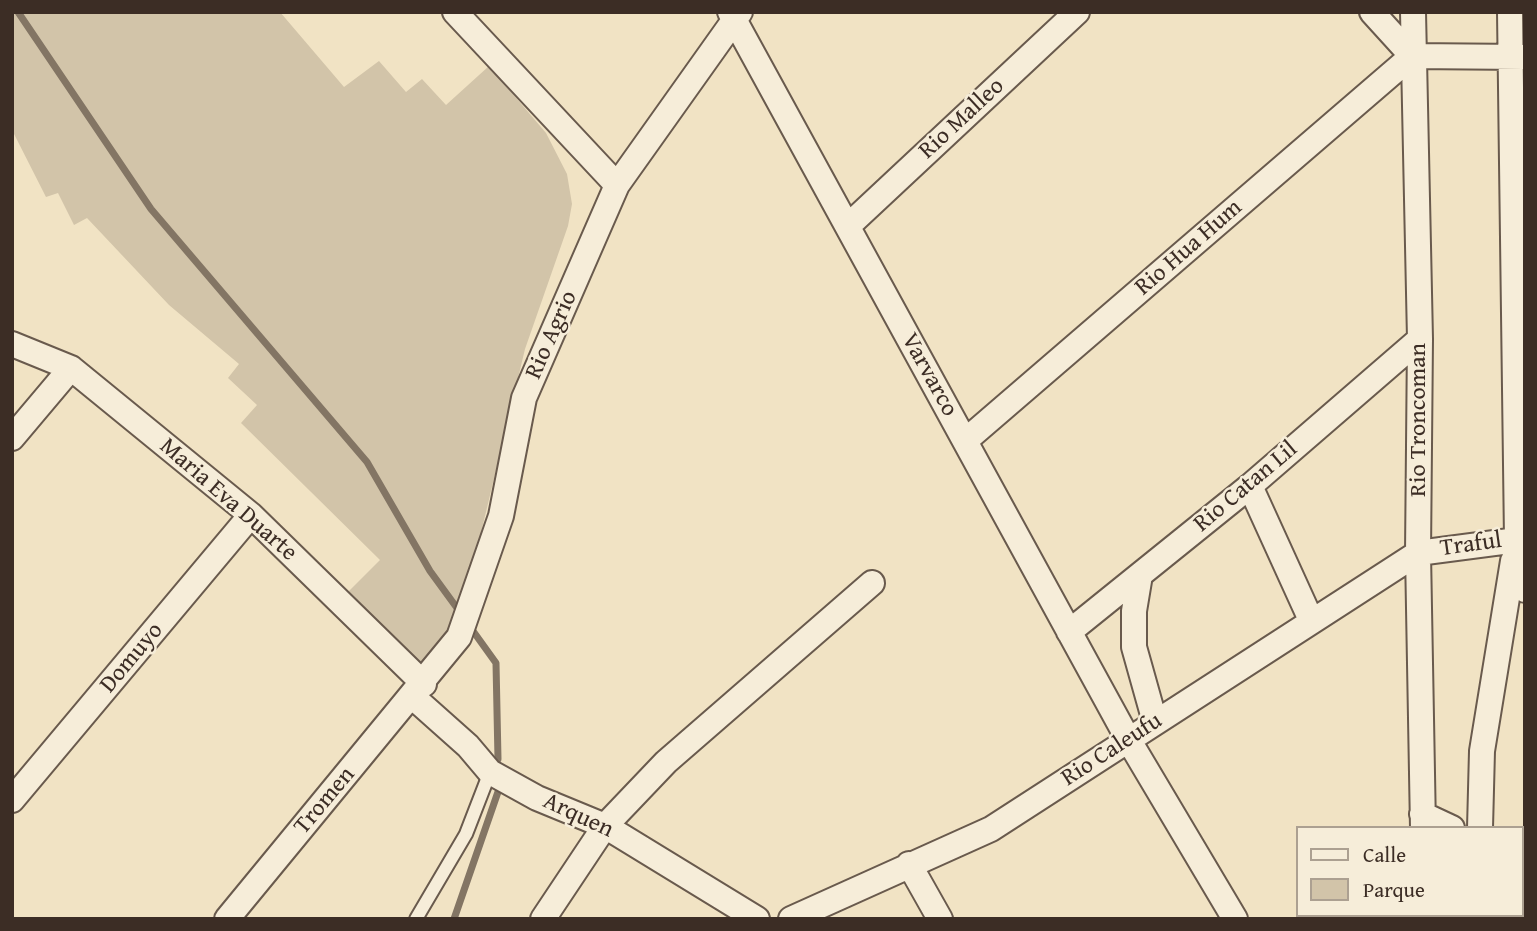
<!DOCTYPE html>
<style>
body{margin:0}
#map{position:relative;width:1537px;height:931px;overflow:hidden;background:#f1e3c4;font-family:"Gentium Book Plus",serif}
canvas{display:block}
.frame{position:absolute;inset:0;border:14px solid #3c2d25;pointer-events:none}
.legend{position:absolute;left:1296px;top:826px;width:228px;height:91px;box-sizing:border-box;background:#f6edd9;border:2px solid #aca091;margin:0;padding:9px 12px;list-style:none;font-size:21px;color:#3c2d25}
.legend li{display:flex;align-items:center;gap:14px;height:35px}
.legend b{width:35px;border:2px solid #aca091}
</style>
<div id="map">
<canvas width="1537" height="931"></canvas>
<div class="frame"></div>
<ul class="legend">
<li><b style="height:9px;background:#f6edd9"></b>Calle</li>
<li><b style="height:19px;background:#d2c4a9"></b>Parque</li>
</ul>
</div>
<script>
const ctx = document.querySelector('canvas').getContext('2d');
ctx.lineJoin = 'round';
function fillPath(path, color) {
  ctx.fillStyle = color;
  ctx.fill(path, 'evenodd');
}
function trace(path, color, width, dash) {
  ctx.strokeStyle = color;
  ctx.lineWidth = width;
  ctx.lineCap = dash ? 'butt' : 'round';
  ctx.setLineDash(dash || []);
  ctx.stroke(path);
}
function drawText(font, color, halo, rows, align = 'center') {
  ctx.font = font + ' "Gentium Book Plus",serif';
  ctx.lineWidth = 5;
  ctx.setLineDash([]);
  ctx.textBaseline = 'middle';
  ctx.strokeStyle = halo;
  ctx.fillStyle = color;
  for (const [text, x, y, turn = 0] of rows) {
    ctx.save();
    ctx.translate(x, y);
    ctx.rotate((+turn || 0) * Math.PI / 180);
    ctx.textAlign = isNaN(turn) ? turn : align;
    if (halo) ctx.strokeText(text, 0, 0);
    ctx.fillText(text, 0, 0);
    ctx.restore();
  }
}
const green = new Path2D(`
 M 12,12 L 280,12 L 344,87 L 379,61 L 406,92 L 422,79 L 446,105 L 489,66 L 546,133 L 567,174 L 572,204 L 568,226 L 525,349 L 474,562 L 452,626 L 424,673 L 346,594 L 380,560 L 241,423 L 257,405 L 228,378 L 239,364 L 169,305 L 87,218 L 74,225 L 58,193 L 46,197 L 12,130 Z`);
const stream = new Path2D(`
 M 18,12 L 151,209 L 367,462 L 430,571 L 457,608
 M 473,631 L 496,663 L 498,759
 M 454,919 L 499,789`);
const lane = new Path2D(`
 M 416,919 L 466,834 L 490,772`);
const street = new Path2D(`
 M 455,12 L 617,185
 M 730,12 L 1128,739 L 1235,919
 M 1372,12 L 1412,56
 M 1413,12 L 1420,339 L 1418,553 L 1423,828
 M 1510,12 L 1517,539 L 1525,590
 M 1412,56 L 1524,57
 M 848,226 L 1077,12
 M 12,344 L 71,368 L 251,515 L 424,684
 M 12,438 L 71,368
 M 965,441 L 1412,56
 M 1250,486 L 1311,620
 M 1140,575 L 1134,611 L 1134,647 L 1155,722
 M 1069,632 L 1250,486 L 1420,339
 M 413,697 L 468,746 L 490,772 L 537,798 L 605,826 L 757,919
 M 12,800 L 251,515
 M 1422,814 L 1452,828
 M 1480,828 L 1482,751 L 1513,561
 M 1521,843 L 1525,843
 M 909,864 L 940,919
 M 1427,915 L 1427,919
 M 227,919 L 459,637 L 501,516 L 524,398 L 617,185 L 740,12
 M 543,919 L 605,826 L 666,762 L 872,583
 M 791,919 L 991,829 L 1418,553 L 1525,539
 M 1480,919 L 1480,915`);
const streetNames = [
 ["Rio Malleo",962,119,-43],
 ["Rio Hua Hum",1189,248,-41],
 ["Rio Agrio",552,335,-66],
 ["Varvarco",929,375,61],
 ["Rio Troncoman",1419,420,-90],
 ["Rio Catan Lil",1246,487,-40],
 ["Maria Eva Duarte",228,500,41],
 ["Traful",1471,545,-8],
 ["Domuyo",132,658,-50],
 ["Rio Caleufu",1112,750,-33],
 ["Tromen",325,801,-50],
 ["Arquen",578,816,25]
];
fillPath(green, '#d2c4a9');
trace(stream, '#837564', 7);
trace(lane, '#695a4d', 16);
trace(street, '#695a4d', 28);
trace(lane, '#f6edd9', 12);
trace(street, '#f6edd9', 24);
drawText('24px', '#3c2d25', '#f6edd9', streetNames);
</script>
